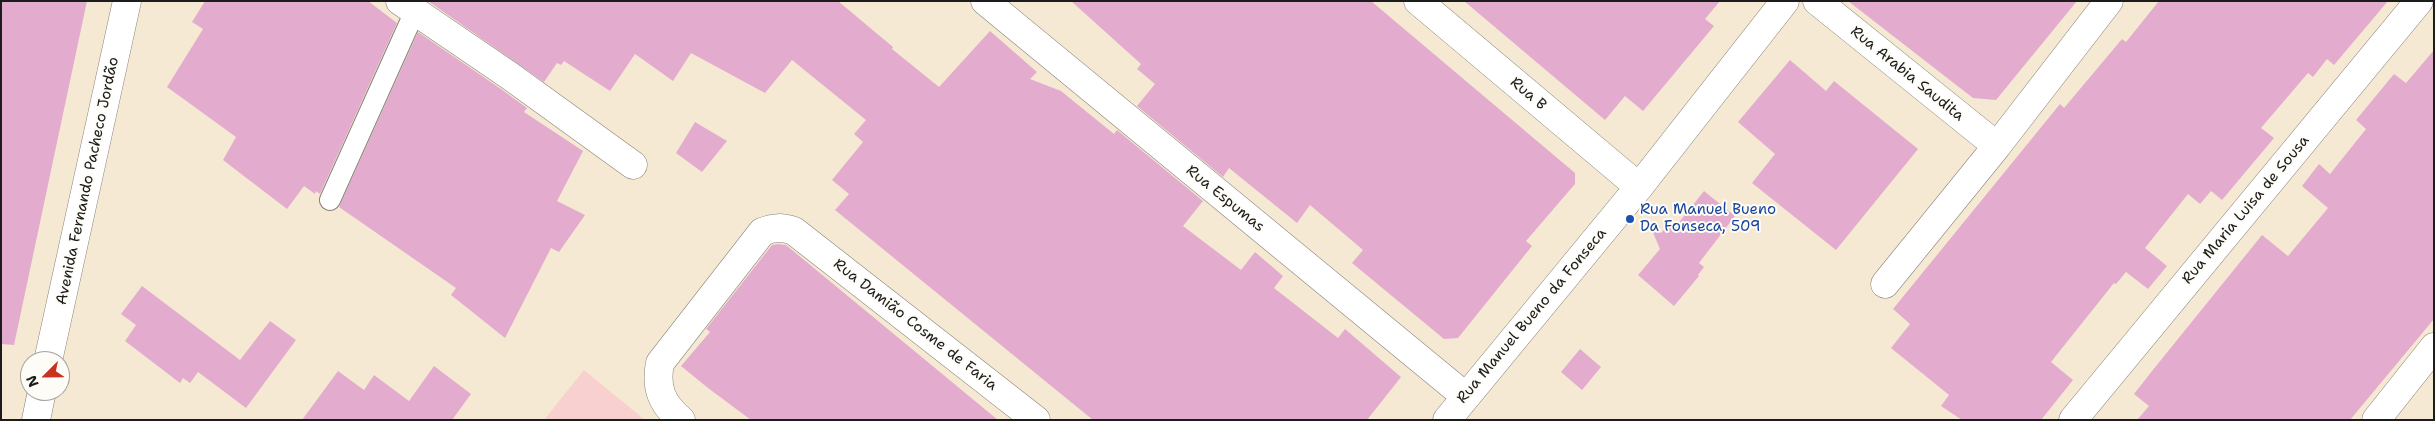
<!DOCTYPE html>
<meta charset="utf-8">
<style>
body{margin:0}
#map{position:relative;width:2435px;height:421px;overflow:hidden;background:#f5e9d3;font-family:"Shantell Sans",sans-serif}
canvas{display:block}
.frame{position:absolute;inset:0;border:2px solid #1c1c1c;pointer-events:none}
.north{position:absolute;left:20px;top:351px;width:50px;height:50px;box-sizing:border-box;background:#fdfcf7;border:1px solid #a3a29f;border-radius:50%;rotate:247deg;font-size:14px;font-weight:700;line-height:20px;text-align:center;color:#1c1c1c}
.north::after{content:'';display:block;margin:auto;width:18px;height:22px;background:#c8321e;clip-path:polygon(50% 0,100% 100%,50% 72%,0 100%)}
</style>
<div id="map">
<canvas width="2435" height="421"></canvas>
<div class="frame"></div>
<div class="north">N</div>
</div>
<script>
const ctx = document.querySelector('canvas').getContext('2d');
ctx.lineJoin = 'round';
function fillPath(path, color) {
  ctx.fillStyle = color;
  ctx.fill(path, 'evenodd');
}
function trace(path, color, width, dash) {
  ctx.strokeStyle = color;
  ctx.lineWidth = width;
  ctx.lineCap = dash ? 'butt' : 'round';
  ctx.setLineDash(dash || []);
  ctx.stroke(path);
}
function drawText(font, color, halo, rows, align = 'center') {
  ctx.font = font + ' "Shantell Sans",sans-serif';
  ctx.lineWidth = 4;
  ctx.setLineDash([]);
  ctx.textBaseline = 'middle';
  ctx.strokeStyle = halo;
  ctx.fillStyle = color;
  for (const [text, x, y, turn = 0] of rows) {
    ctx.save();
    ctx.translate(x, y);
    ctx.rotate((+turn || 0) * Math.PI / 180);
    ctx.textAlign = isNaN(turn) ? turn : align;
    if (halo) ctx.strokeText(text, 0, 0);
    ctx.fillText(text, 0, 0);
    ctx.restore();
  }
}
const built = new Path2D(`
 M 584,370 L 645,420 L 544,420 Z`);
const building = new Path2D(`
 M 1,1 L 87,1 L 14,345 L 1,344 Z
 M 205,1 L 368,1 L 397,23 L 320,194 L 316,191 L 315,194 L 304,186 L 287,209 L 223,160 L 236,137 L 167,87 L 203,29 L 192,22 Z
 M 428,1 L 838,1 L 893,47 L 892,49 L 939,87 L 990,31 L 1037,72 L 1030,79 L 1061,91 L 1114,134 L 1117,130 L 1203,201 L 1183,226 L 1241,270 L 1255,252 L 1283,276 L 1274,288 L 1338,338 L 1345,329 L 1401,377 L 1367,420 L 1093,420 L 835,210 L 849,194 L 832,180 L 863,142 L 854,134 L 866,120 L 792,60 L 765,93 L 691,53 L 673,81 L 635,54 L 610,91 L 564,61 L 561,65 L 557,63 L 544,82 Z
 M 1071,1 L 1371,1 L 1575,173 L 1575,184 L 1526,241 L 1532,246 L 1458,338 L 1444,339 L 1352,263 L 1363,250 L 1310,205 L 1297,223 L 1229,168 L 1223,177 L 1137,106 L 1155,84 L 1137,69 L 1141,64 Z
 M 1464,1 L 1720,1 L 1705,19 L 1714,26 L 1643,111 L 1625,96 L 1605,120 Z
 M 1848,1 L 2077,1 L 1996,100 L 1973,98 Z
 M 2159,1 L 2388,1 L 2334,65 L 2327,59 L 2313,77 L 2308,73 L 2261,128 L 2274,138 L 2222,200 L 2211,191 L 2200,204 L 2188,194 L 2145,248 L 2167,266 L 2148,289 L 2126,272 L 2116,284 L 2114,283 L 2051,362 L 2073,380 L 2041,420 L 1962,420 L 1941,406 L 1949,395 L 1891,348 L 1910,324 L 1893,309 L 2060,104 L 2064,108 L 2122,39 L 2126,42 Z
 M 418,32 L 501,89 L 527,108 L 524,112 L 583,151 L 557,201 L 585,215 L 559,252 L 551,248 L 505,338 L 451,295 L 456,288 L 339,207 Z
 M 2434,50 L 2434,319 L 2350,420 L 2137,420 L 2149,406 L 2134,394 L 2152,371 L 2262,235 L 2288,256 L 2328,208 L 2302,186 L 2319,164 L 2330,174 L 2366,129 L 2356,120 L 2394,74 L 2406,83 Z
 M 1790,60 L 1826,91 L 1834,81 L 1918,149 L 1836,250 L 1752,183 L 1775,154 L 1738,122 Z
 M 695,122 L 727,141 L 702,172 L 676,153 Z
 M 1704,191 L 1735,216 L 1699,263 L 1704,267 L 1698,275 L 1699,276 L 1674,306 L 1638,275 L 1660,249 L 1649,223 L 1661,233 L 1671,222 L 1676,226 Z
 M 778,244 L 786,245 L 998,420 L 751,420 L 708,388 L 681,366 L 710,332 L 706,329 L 772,245 Z
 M 142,286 L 240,360 L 270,321 L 296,340 L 246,408 L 198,372 L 190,383 L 183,378 L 180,383 L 125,341 L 136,325 L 121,314 Z
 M 1580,349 L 1601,367 L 1582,390 L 1561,372 Z
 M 434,366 L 471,394 L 452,420 L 302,420 L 338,371 L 364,390 L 374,375 L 409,401 Z`);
const service = new Path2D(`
 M 330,200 L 415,11`);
const minor = new Path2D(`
 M 400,1 L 510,76 L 633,165
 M 985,1 L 1465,396
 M 1418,1 L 1639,187
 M 1817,1 L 1997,146
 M 1885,284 L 1997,146 L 2109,1
 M 681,420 C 662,404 655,388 660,363 L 762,232 C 774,227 782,227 794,231 L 1036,420
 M 2073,420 L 2419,1
 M 2376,420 L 2434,347`);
const tertiary = new Path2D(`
 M 48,361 L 127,1
 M 36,420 L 42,391
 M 1447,420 L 1639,187 L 1785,1`);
const markers = [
 [1630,219,5,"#1a4fb4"]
];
const streetNames = [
 ["Rua Arabia Saudita",1907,74,39],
 ["Rua B",1528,94,40],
 ["Avenida Fernando Pacheco Jordão",88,181,-78],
 ["Rua Espumas",1225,199,39],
 ["Rua Maria Luisa de Sousa",2246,210,-50],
 ["Rua Manuel Bueno da Fonseca",1532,316,-50],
 ["Rua Damião Cosme de Faria",915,325,38]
];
const transitNames = [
 ["Rua Manuel Bueno",1640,210],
 ["Da Fonseca, 509",1640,227]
];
fillPath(built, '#f7d0cf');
fillPath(building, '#e3acce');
trace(service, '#888278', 22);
trace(minor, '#888278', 29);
trace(tertiary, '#888278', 29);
trace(service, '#fff', 20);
trace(minor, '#fff', 28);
trace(tertiary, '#fff', 28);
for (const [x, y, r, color] of markers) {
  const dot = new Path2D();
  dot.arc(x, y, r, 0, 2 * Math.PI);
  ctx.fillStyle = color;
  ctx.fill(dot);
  trace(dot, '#fdfcf7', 2);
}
drawText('15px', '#1c1c1c', '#fdfcf7', streetNames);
drawText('15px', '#164399', '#fdfcf7', transitNames, 'left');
</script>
